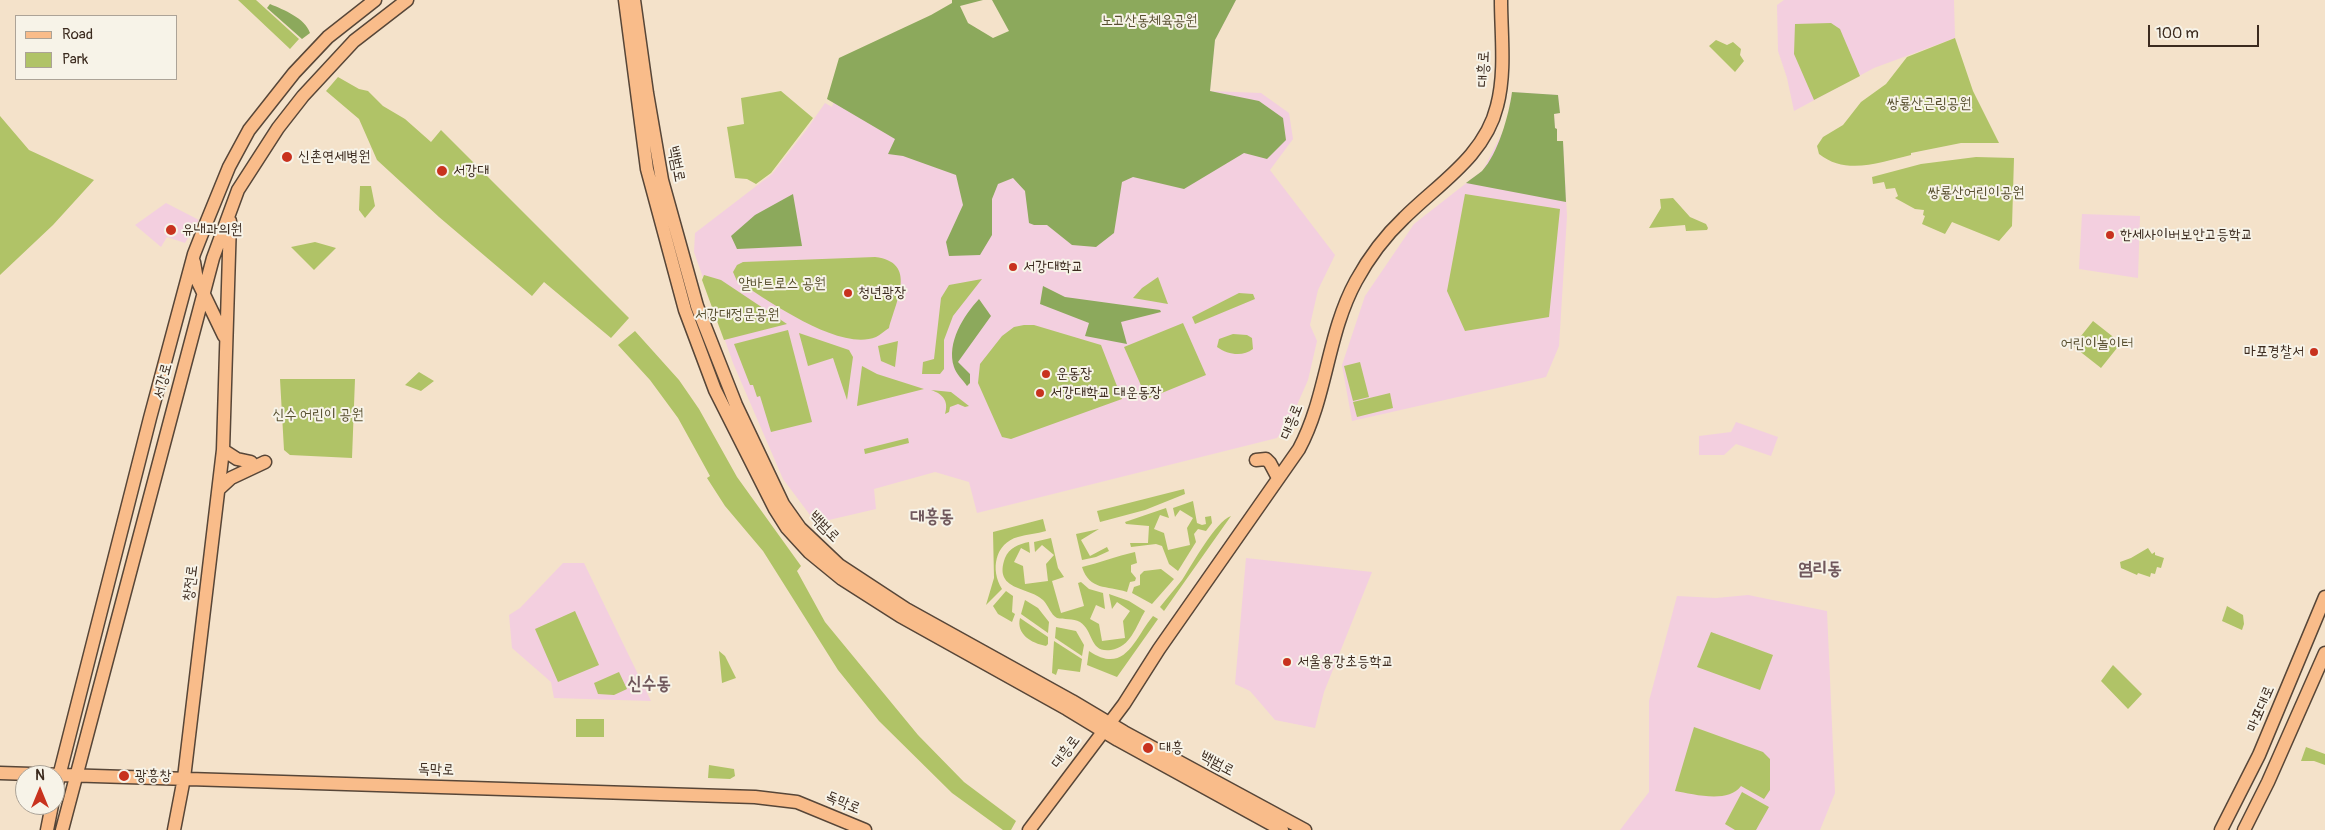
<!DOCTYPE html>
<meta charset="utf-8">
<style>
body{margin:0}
#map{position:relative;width:2325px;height:830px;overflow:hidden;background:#f4e2ca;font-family:Pangolin,sans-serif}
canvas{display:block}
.legend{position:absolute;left:15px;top:15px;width:162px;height:65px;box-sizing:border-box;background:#f7f3e8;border:1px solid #aca397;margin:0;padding:6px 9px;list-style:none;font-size:15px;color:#3b2a1e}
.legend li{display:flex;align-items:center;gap:10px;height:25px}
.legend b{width:25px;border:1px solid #aca397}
.north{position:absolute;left:15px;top:765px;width:50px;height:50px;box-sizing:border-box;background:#f7f3e8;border:1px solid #aca397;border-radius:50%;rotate:0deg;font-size:14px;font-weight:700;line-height:20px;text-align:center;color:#3b2a1e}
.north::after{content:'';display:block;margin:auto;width:18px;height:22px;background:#c8321e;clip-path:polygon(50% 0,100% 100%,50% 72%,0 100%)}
.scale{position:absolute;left:2148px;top:25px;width:111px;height:22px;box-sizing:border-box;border:2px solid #3b2a1e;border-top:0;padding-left:6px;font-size:15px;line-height:18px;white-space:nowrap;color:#3b2a1e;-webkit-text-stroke:4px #f7f3e8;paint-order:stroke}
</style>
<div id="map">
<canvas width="2325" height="830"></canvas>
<ul class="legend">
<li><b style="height:6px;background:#f9bc8a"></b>Road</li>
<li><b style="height:14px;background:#b0c367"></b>Park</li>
</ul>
<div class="north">N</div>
<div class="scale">100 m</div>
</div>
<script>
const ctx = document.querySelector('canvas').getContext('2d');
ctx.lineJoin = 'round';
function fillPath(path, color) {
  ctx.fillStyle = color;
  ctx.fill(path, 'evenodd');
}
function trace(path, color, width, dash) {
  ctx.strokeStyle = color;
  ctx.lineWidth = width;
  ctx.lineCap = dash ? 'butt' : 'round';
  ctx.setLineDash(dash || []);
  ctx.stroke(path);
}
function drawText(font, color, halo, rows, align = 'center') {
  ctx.font = font + ' Pangolin,"Poor Story",sans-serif';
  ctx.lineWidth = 4;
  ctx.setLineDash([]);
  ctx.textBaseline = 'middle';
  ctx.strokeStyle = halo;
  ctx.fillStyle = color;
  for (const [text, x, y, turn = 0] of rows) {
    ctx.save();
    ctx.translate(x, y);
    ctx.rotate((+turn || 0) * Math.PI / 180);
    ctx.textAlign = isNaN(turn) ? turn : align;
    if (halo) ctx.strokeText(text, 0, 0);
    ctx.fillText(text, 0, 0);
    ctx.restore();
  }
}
const built = new Path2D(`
 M 1236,0 L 1215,40 L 1210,91 L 1261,93 L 1289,113 L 1293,139 L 1270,170 L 1335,255 L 1318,290 L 1310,325 L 1317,341 L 1308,380 L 1290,421 L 1277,438 L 977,513 L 969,482 L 935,472 L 874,489 L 876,509 L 816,523 L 783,479 L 733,363 L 694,252 L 695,233 L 772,174 L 807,129 L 825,103 L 832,107 L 849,57 L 955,51 Z
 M 1784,0 L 1954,0 L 1955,38 L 1874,68 L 1794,111 L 1787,78 L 1778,51 L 1777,5 Z
 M 1512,92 L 1558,95 L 1560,113 L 1554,114 L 1555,128 L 1557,129 L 1557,141 L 1563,141 L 1567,216 L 1559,346 L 1546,377 L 1352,421 L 1342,365 L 1365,296 L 1414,224 L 1483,170 L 1506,125 Z
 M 166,203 L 199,220 L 185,243 L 167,237 L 161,247 L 135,225 Z
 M 2082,214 L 2140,216 L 2138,278 L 2079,269 Z
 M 1736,422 L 1778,437 L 1771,456 L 1736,444 L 1724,455 L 1699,455 L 1699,436 L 1731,432 Z
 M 1246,558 L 1372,572 L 1324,692 L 1315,728 L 1275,720 L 1250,691 L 1235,684 Z
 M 563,563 L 584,563 L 651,701 L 554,698 L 551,682 L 512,648 L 509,615 L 520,608 Z
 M 1748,595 L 1827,611 L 1835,793 L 1820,830 L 1620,830 L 1649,792 L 1649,701 L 1677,596 L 1716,598 Z`);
const green = new Path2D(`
 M 238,0 L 256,0 L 299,39 L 290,49 Z
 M 1831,23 L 1840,29 L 1860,76 L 1814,100 L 1794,54 L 1795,24 Z
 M 1955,38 L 1973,91 L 1999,143 L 1961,143 L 1911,153 L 1911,155 C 1880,162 1847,176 1819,154 L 1817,146 L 1823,137 L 1843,125 L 1861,102 L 1886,84 L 1907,57 Z
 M 1716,40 L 1727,45 L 1733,42 L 1741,49 L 1740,55 L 1744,61 L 1735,72 L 1709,46 Z
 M 338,77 L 359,89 L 368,91 L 383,106 L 405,119 L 431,142 L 441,130 L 629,318 L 611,338 L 544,282 L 532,296 L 439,217 L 377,160 L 359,119 L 326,91 Z
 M 781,91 L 813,118 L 771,173 L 756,184 L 747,179 L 735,178 L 727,127 L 744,124 L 741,98 Z
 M 0,116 L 29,150 L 94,180 L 53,225 L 0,275 Z
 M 1976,157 L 2014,158 L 2012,226 L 1999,241 L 1952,222 L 1945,234 L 1922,224 L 1925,216 L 1923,215 L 1924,210 L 1915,209 L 1895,198 L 1898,196 L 1895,188 L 1886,189 L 1884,182 L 1873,184 L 1872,177 L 1921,164 Z
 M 360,186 L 371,186 L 375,206 L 365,218 L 359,210 Z
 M 1465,194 L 1560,209 L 1549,317 L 1465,331 L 1447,291 Z
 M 1673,198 L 1690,217 L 1706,224 L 1708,228 L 1707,230 L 1686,231 L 1685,225 L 1649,228 L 1661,208 L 1660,199 Z
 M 315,242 L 336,248 L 314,270 L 291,247 Z
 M 875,257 C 918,262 896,301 889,328 C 884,331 880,335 876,337 C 839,352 768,300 737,281 L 733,272 L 737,265 L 743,262 Z
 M 704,275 L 721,280 L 787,324 L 724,340 L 702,280 Z
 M 1158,277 L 1168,304 L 1133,298 L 1142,288 Z
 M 982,279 L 953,316 L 944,340 L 944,369 L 940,374 L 922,374 L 923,362 L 934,359 L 941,298 L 949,285 Z
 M 1239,293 L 1253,294 L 1255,299 L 1195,324 L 1192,317 Z
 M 2093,321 L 2121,343 L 2101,368 L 2073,346 Z
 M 1183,323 L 1206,375 L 1147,399 L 1124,347 Z
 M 1024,325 L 1034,325 L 1101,345 L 1122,399 L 1011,439 L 1002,437 L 978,383 L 980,364 L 1002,336 L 1014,327 Z
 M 788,330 L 812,422 L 771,432 L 760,396 L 757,397 L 753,385 L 750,385 L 734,344 Z
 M 635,331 L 679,380 L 699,409 L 737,477 L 801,566 L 797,571 L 825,622 L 918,735 L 964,782 L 1016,821 L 1011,830 L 1003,830 L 952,793 L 879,721 L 838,670 L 763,551 L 725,506 L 707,478 L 710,476 L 678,418 L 650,380 L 618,345 Z
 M 799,333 L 849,350 L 853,357 L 847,400 L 833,358 L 808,366 Z
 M 1233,334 L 1247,335 L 1252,338 L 1253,349 C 1243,357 1228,355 1217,347 L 1219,339 Z
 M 898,341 L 895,367 L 881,361 L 878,346 Z
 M 1360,362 L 1369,397 L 1353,401 L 1344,366 Z
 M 862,366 L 877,374 L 924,389 L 857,406 Z
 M 419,372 L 434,381 L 421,391 L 405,385 Z
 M 280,379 L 355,379 L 352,458 L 290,455 L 284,450 Z
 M 931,390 L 951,392 L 969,406 L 965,407 L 958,404 L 950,407 L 949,412 L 945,414 C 949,401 943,394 931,390 Z
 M 1390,393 L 1393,408 L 1357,417 L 1353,402 Z
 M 908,438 L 909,443 L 865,454 L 864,449 Z
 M 1184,489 L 1185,494 L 1145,510 L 1100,522 L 1097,511 Z
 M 1193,501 L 1197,523 L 1202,525 L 1206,524 L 1205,517 L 1211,516 L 1212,523 L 1206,531 L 1198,529 L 1194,534 L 1196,542 L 1178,571 L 1169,564 L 1162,546 L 1156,544 L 1131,547 L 1130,543 L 1148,543 L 1149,526 L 1126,524 L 1125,522 L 1166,508 L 1169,518 L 1160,515 L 1154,529 L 1164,533 L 1168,550 L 1190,545 L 1187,528 L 1193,518 L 1180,510 L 1175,517 L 1173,508 Z
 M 1231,516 L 1164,611 L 1160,607 C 1167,598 1175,589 1182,580 C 1192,565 1215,522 1231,516 Z
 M 1043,519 L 1046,531 C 1037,534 1027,534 1018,537 C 995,543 990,570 1002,589 L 986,605 L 994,578 L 993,532 Z
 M 1099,529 L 1081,540 L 1090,556 L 1107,547 L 1109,551 L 1096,557 L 1082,560 L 1076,534 Z
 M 1051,538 L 1058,568 L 1064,577 L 1052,581 L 1061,613 L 1084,606 L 1078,583 L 1081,582 L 1089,589 L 1103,593 L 1105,609 L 1096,605 L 1090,619 L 1099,624 L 1102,641 L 1125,638 L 1123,621 L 1130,611 L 1117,602 L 1112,609 L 1109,594 L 1129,601 L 1145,611 C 1136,626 1131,647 1111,650 C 1089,653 1094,631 1080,622 C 1073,618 1064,620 1057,618 C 1051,615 1048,605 1043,600 C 1028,586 993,591 1005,558 C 1009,548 1019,544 1029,542 L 1030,553 L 1021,548 L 1014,562 L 1023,566 L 1025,584 L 1048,581 L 1046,564 L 1054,555 L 1042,545 L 1035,552 L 1034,542 Z
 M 2148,548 L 2152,554 L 2155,552 L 2155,555 L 2164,558 L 2161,568 L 2157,567 L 2155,574 L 2151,573 L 2150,577 L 2138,573 L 2137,575 L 2121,568 L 2120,562 L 2131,558 Z
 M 1135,552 L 1137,563 L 1131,565 L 1131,572 L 1136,578 L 1135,581 L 1130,582 L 1127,592 C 1106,585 1090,591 1082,567 C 1100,563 1116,556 1135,552 Z
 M 1161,569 L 1174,579 L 1152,604 L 1132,593 L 1134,587 L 1140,585 L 1140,575 L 1144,571 Z
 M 1006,591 L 1013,596 L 1012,612 L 1015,614 L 1012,622 L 998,614 L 993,606 Z
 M 1025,600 L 1038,608 L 1049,622 L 1048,633 L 1021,614 Z
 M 2227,606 L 2243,615 L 2244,624 L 2242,630 L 2222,621 Z
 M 575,611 L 599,665 L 558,682 L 535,629 Z
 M 1153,616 L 1158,619 L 1117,677 L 1087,665 L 1089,651 C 1126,676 1135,637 1153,616 Z
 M 1020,618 L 1048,637 L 1048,644 L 1046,646 C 1031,643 1016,634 1020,618 Z
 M 1056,627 L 1076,631 L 1084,645 L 1082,656 L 1055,638 Z
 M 1711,632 L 1773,655 L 1760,690 L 1697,667 Z
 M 1054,641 L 1082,659 L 1080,672 L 1058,669 L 1056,675 L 1052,673 Z
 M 719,651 L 725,656 L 736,678 L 722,683 Z
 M 2113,665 L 2142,694 L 2128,709 L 2101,681 Z
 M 619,672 L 627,689 L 614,695 L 598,694 L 594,683 Z
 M 576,719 L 604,719 L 604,737 L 576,737 Z
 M 1694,727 L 1763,752 L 1770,759 L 1770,790 L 1764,799 L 1741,786 C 1728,804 1693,794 1675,791 Z
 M 2306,747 L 2325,754 L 2325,765 L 2314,761 L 2301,761 Z
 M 709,765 L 734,769 L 735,776 L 730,779 L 708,778 Z
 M 1742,792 L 1769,807 L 1756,830 L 1735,830 L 1725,824 Z`);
const forest = new Path2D(`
 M 952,0 L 983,0 L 960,6 L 968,23 L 993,38 L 1009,31 L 992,0 L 1236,0 L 1215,40 L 1210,91 L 1259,101 L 1283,118 L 1286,140 L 1267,159 L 1244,153 L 1184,189 L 1133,177 L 1122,182 L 1114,233 L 1096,247 L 1072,245 L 1047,225 L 1034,225 L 1029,223 L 1025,191 L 1013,178 L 998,184 L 992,199 L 992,235 L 980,255 L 949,256 L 946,242 L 963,205 L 956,175 L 903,156 L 888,154 L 895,139 L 827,99 L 839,58 L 931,15 L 952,3 Z
 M 270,4 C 284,10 305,18 310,33 L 302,39 L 267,8 Z
 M 1512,92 L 1558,95 L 1560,113 L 1554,114 L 1555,128 L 1557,129 L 1557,141 L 1563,141 L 1566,202 L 1466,183 C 1471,179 1477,175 1482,171 C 1498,154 1509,115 1512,92 Z
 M 793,194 L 802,246 L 737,249 L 731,236 L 755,215 Z
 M 1043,286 L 1065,297 L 1160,310 L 1161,312 L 1121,322 L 1127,344 L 1085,336 L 1089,323 L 1040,304 Z
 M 979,299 L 991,316 L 958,362 L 970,374 L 970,383 L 967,386 C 963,380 956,374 954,367 C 946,343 964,315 979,299 Z`);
const major = new Path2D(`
 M 625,0 L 647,169 L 685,310 L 715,390 L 775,509 L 787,528 L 809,552 L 842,579 L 900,616 L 1067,709 L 1118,740 L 1282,830
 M 634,0 L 647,93 L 662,180 L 697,306 L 736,405 L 783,504 L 800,528 L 839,565 L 906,609 L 1072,701 L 1124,732 L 1305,830
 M 194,262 L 197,280 L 224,336
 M 223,450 L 237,459 L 251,462
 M 1256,460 L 1266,459 L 1270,463 L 1278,478
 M 219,489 L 231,478 L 265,462
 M 0,773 L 755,797 L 797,802 L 865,830
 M 55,792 L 150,418 L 194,254 L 207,221 L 229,167 L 249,130 L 294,73 L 328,37 L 375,0
 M 47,830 L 52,805
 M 62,830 L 213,258 L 238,190 L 278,128 L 303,96 L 354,41 L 407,0
 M 174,830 L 184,778 L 223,450 L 230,221
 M 1029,830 L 1124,704 L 1159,649 L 1299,449 C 1327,397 1327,334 1356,281 C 1368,259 1386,235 1404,218 C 1438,184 1485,156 1497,106 C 1506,72 1501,34 1501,0
 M 2221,830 L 2259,755 L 2325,597
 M 2244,830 L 2268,782 L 2325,653`);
const markers = [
 [287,157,6,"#c8321e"],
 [442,171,6,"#c8321e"],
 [171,230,6,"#c8321e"],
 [2110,235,5,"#c8321e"],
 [1013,267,5,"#c8321e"],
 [848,293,5,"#c8321e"],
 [2314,352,5,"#c8321e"],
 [1046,374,5,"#c8321e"],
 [1040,393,5,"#c8321e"],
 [1287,662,5,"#c8321e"],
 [1148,748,6,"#c8321e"],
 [124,776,6,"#c8321e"]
];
const parkNames = [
 ["노고산동체육공원",1149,21],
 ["쌍룡산근링공원",1929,104],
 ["쌍룡산어린이공원",1976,193],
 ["알바트로스 공원",782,284],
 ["서강대정문공원",737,315],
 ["어린이놀이터",2097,344],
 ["신수 어린이 공원",318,415]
];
const streetNames = [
 ["대흥로",1484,69,-88],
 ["백범로",676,164,79],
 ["서강로",163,381,-75],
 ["대흥로",1292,422,-68],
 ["백범로",824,527,46],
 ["창전로",191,583,-83],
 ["마포대로",2261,709,-67],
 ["대흥로",1066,752,-53],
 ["백범로",1217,764,28],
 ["독막로",436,770,2],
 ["독막로",843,803,23]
];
const poiNames = [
 ["신촌연세병원",298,157],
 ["서강대",453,171],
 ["유내과의원",182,230],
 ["한세사이버보안고등학교",2120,235],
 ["서강대학교",1023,267],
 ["청년광장",858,293],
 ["마포경찰서",2304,352,"right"],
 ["운동장",1056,374],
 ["서강대학교 대운동장",1050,393],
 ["서울용강초등학교",1297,662],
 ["대흥",1159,748],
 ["광흥창",135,776]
];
const quarterNames = [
 ["대흥동",932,517],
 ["염리동",1820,569],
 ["신수동",649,684]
];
fillPath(built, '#f3cfdf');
fillPath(green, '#b0c367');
fillPath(forest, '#8ca95c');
trace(major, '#574638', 15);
trace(major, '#f9bc8a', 12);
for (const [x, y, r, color] of markers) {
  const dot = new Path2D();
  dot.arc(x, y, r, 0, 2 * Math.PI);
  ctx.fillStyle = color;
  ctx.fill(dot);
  trace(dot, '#f7f3e8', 2);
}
drawText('15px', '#585030', '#f7f3e8', parkNames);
drawText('15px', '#3b2a1e', '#f7f3e8', streetNames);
drawText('15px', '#3b2a1e', '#f7f3e8', poiNames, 'left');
drawText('bold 18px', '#70585c', '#f7f3e8', quarterNames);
</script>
